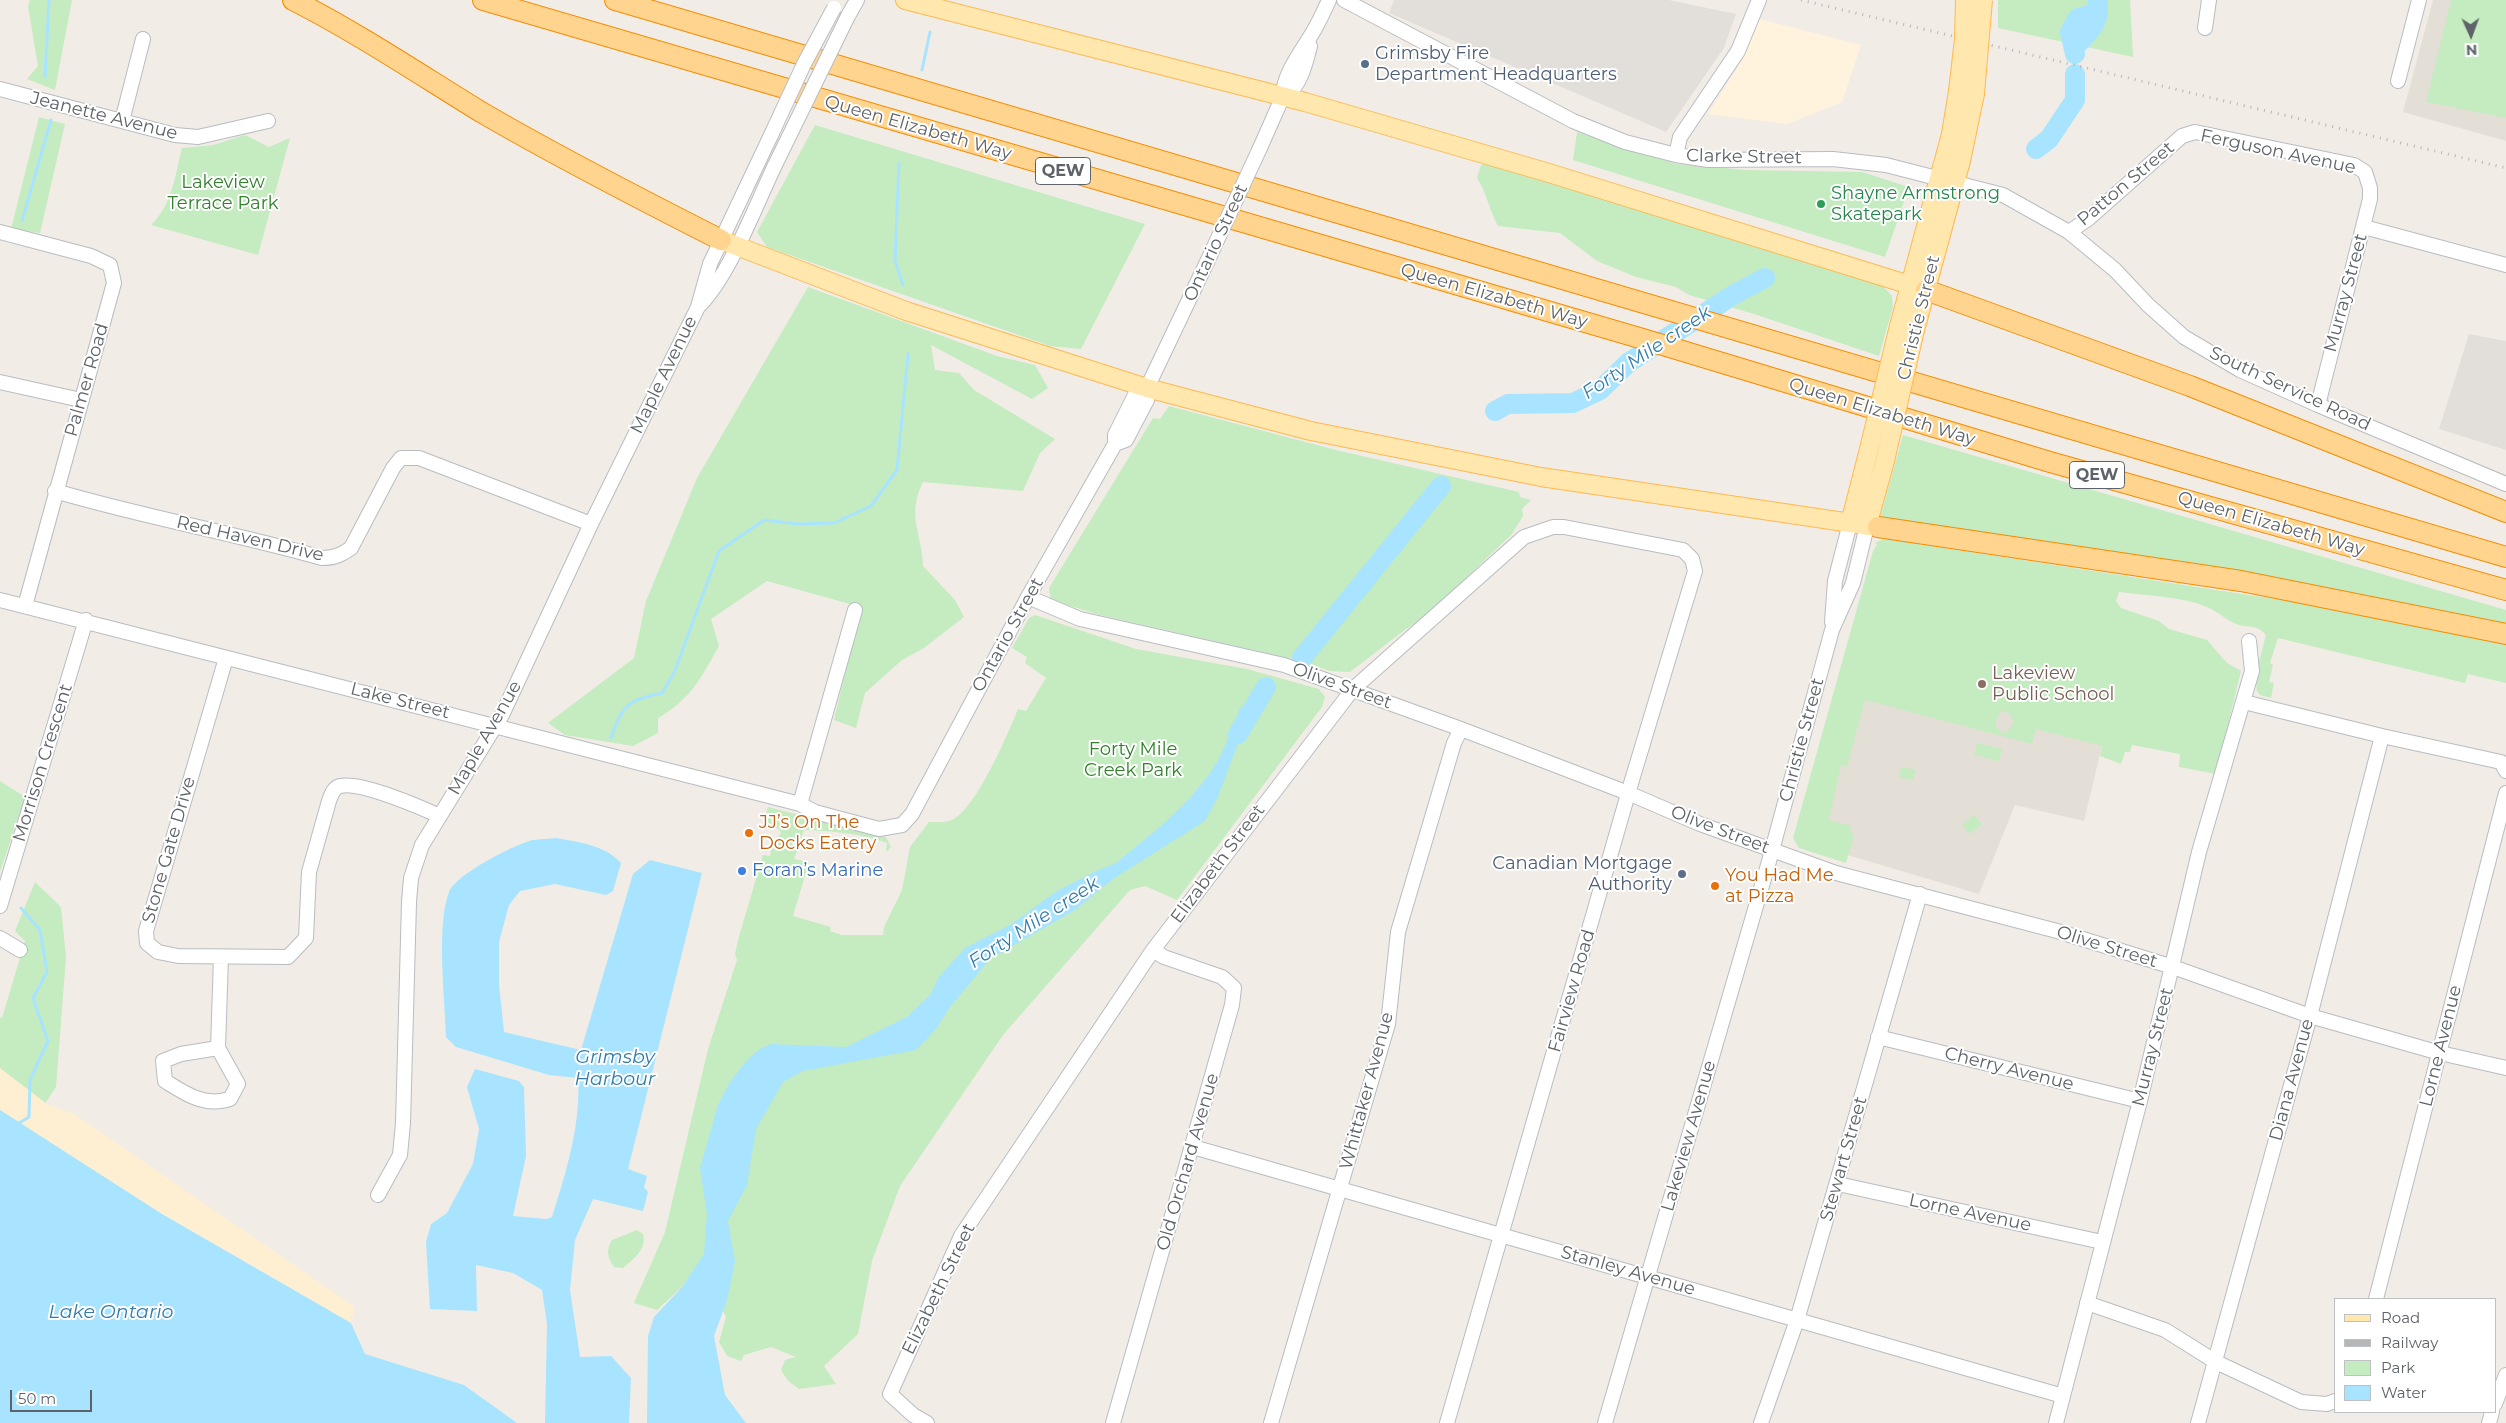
<!DOCTYPE html>
<meta charset="utf-8">
<style>
body{margin:0}
#map{position:relative;width:2506px;height:1423px;overflow:hidden;background:#f1ede6;font-family:Montserrat,sans-serif}
canvas{display:block}
.legend{position:absolute;left:2334px;top:1298px;width:162px;height:115px;box-sizing:border-box;background:#fff;border:1px solid #bec1c3;margin:0;padding:6px 9px;list-style:none;font-size:15px;color:#5d6368}
.legend li{display:flex;align-items:center;gap:10px;height:25px}
.legend b{width:25px;border:1px solid #bec1c3}
.north{position:absolute;left:2446px;top:10px;width:50px;height:50px;-webkit-text-stroke:4px #fff;paint-order:stroke;rotate:178deg;font-size:14px;font-weight:700;line-height:20px;text-align:center;color:#5d6368}
.north::after{content:'';display:block;margin:auto;width:18px;height:22px;background:#5d6368;clip-path:polygon(50% 0,100% 100%,50% 72%,0 100%)}
.scale{position:absolute;left:10px;top:1390px;width:82px;height:22px;box-sizing:border-box;border:2px solid #5d6368;border-top:0;padding-left:6px;font-size:15px;line-height:18px;white-space:nowrap;color:#5d6368;-webkit-text-stroke:4px #fff;paint-order:stroke}
</style>
<div id="map">
<canvas width="2506" height="1423"></canvas>
<ul class="legend">
<li><b style="height:6px;background:#ffe7ad"></b>Road</li>
<li><b style="height:6px;background:#b5b6b7"></b>Railway</li>
<li><b style="height:14px;background:#c5ebc0"></b>Park</li>
<li><b style="height:14px;background:#a8e4ff"></b>Water</li>
</ul>
<div class="north">N</div>
<div class="scale">50 m</div>
</div>
<script>
const ctx = document.querySelector('canvas').getContext('2d');
ctx.lineJoin = 'round';
function fillPath(path, color) {
  ctx.fillStyle = color;
  ctx.fill(path, 'evenodd');
}
function trace(path, color, width, dash) {
  ctx.strokeStyle = color;
  ctx.lineWidth = width;
  ctx.lineCap = dash ? 'butt' : 'round';
  ctx.setLineDash(dash || []);
  ctx.stroke(path);
}
function drawText(font, color, halo, rows, align = 'center') {
  ctx.font = font + ' Montserrat,sans-serif';
  ctx.lineWidth = 4;
  ctx.setLineDash([]);
  ctx.textBaseline = 'middle';
  ctx.strokeStyle = halo;
  ctx.fillStyle = color;
  for (const [text, x, y, turn = 0] of rows) {
    ctx.save();
    ctx.translate(x, y);
    ctx.rotate((+turn || 0) * Math.PI / 180);
    ctx.textAlign = isNaN(turn) ? turn : align;
    if (halo) ctx.strokeText(text, 0, 0);
    ctx.fillText(text, 0, 0);
    ctx.restore();
  }
}
const commercial = new Path2D(`
 M 1759,19 L 1861,45 L 1842,102 L 1787,124 L 1708,114 L 1743,59 Z`);
const industrial = new Path2D(`
 M 1394,0 L 1669,0 L 1736,14 L 1724,48 L 1666,132 L 1389,13 Z
 M 2469,334 L 2506,341 L 2506,450 L 2439,429 Z`);
const education = new Path2D(`
 M 2433,0 L 2506,0 L 2506,141 L 2403,112 Z
 M 1873,588 L 2102,746 L 2084,821 L 2015,805 L 1979,894 L 1797,840 Z`);
const green = new Path2D(`
 M 30,0 L 72,0 L 55,90 L 27,79 L 38,66 L 28,6 Z
 M 1998,0 L 2130,0 L 2133,57 L 1998,28 Z
 M 2451,0 L 2506,0 L 2506,118 L 2426,102 Z
 M 39,117 L 65,124 L 40,233 L 11,229 Z
 M 815,125 L 1145,224 L 1081,349 L 1050,346 L 767,247 L 757,232 Z
 M 1577,132 L 1677,164 L 1747,170 L 1862,172 L 1909,187 L 1885,257 L 1573,160 Z
 M 245,135 L 269,147 L 290,138 L 258,255 L 151,225 C 172,205 175,176 182,148 L 213,145 Z
 M 1487,163 L 1881,284 L 1892,296 L 1893,307 L 1879,356 L 1754,314 L 1689,295 L 1676,287 L 1636,277 L 1597,261 L 1560,233 L 1498,226 C 1489,210 1487,193 1477,178 L 1481,165 Z
 M 808,287 L 997,356 L 1035,365 L 1048,388 L 1032,399 L 931,345 L 935,370 L 959,373 L 974,390 L 1055,439 L 1040,453 L 1023,491 L 923,482 C 906,516 922,533 923,566 L 955,600 L 964,617 L 924,648 L 902,660 L 865,693 L 856,728 L 834,720 L 861,607 L 767,581 L 711,619 L 719,646 C 701,678 691,699 658,718 L 658,733 L 633,746 L 565,735 L 548,723 L 634,658 L 646,601 L 697,478 Z
 M 1169,406 L 1336,450 L 1519,492 L 1520,497 L 1531,500 L 1522,509 L 1523,516 L 1512,534 L 1424,618 L 1406,629 L 1350,672 L 1330,671 L 1297,660 L 1100,615 L 1051,600 L 1049,588 L 1153,418 L 1160,419 Z
 M 1903,435 L 2506,610 L 2506,625 L 2369,597 L 1879,521 Z
 M 1885,538 L 1901,538 L 1918,544 L 2307,604 L 2506,644 L 2506,683 L 2468,674 L 2465,683 L 2278,638 L 2270,663 L 2273,665 L 2269,682 L 2274,683 L 2271,698 L 2260,695 L 2257,691 L 2255,677 L 2266,635 C 2257,623 2246,629 2234,623 C 2225,619 2217,611 2207,607 C 2180,596 2148,596 2119,592 L 2116,601 L 2121,608 L 2159,621 L 2169,629 L 2207,640 L 2227,663 L 2241,671 L 2216,774 L 2179,767 L 2180,754 L 2132,745 L 2130,752 L 2125,752 L 2121,764 L 2100,756 L 2102,746 L 2036,729 L 2032,744 L 1865,700 L 1847,767 L 1841,765 L 1829,820 L 1851,826 L 1850,831 L 1854,835 L 1846,863 L 1799,848 L 1793,838 L 1873,551 L 1877,545 L 1875,543 ZM 2001,711 L 2009,713 L 2014,721 L 2010,729 L 2002,733 L 1995,725 Z
 M 1035,615 L 1136,649 L 1247,669 L 1319,689 L 1325,697 L 1322,707 L 1177,900 L 1145,886 L 1130,890 L 1003,1035 L 900,1186 L 872,1261 L 858,1334 L 824,1366 L 836,1384 L 799,1389 L 788,1381 L 781,1370 L 785,1360 L 796,1357 L 771,1347 L 744,1355 L 741,1361 L 727,1356 L 719,1342 L 726,1317 L 698,1264 L 683,1286 L 657,1310 L 634,1303 L 665,1232 L 708,1049 L 737,960 L 735,954 L 738,940 L 763,855 L 770,856 L 772,842 L 776,841 L 781,833 L 779,829 L 763,823 L 768,807 L 886,837 L 891,847 L 886,852 L 887,843 C 860,833 832,831 804,830 L 794,859 L 809,862 L 793,916 L 831,927 L 830,931 L 842,935 L 883,935 L 884,927 L 902,890 L 910,847 L 929,822 C 936,822 946,823 952,820 C 976,809 1008,734 1018,709 L 1026,711 L 1046,678 L 1025,663 L 1027,657 L 1012,648 L 1029,618 Z
 M 1977,743 L 2002,749 L 1999,761 L 1974,755 Z
 M 1901,767 L 1916,770 L 1913,780 L 1899,777 Z
 M 0,781 L 25,797 L 0,872 Z
 M 1974,815 L 1982,824 L 1970,834 L 1962,825 Z
 M 35,882 L 61,907 L 66,957 L 56,1087 L 28,1129 L 0,1110 L 0,1017 L 2,1018 L 25,941 L 15,931 Z
 M 637,1230 L 643,1234 C 647,1249 634,1259 623,1268 L 614,1267 C 607,1256 606,1251 612,1240 Z`);
const sand = new Path2D(`
 M 0,1068 L 47,1104 L 74,1114 L 355,1307 L 351,1323 L 162,1214 L 0,1110 Z`);
const water = new Path2D(`
 M 1240,707 L 1257,715 L 1255,721 L 1242,733 L 1217,799 L 1205,821 L 1113,879 L 1075,910 L 990,959 L 950,1007 L 936,1029 L 916,1050 L 803,1071 L 783,1082 L 756,1129 L 747,1185 L 728,1221 L 735,1262 L 727,1300 L 714,1336 L 725,1395 L 746,1423 L 647,1423 L 648,1336 L 654,1317 L 683,1286 L 704,1254 L 707,1214 L 700,1168 L 718,1105 L 730,1082 L 748,1059 L 760,1049 L 771,1044 L 846,1047 L 907,1017 L 931,994 L 938,978 L 965,948 L 1010,925 L 1057,891 L 1096,871 L 1116,863 L 1161,826 L 1190,798 L 1208,776 L 1219,759 L 1236,722 Z
 M 556,838 C 578,842 605,845 621,863 L 613,891 L 606,895 L 555,884 L 520,891 L 509,905 L 499,942 L 499,984 L 504,1032 L 581,1050 L 633,874 L 650,860 L 702,873 L 628,1169 L 647,1176 L 644,1187 L 648,1192 L 643,1211 L 593,1199 L 575,1240 L 570,1290 L 580,1357 L 611,1356 L 631,1378 L 629,1423 L 545,1423 L 547,1324 L 542,1290 L 513,1273 L 476,1265 L 477,1311 L 430,1309 L 426,1242 L 431,1224 L 447,1213 L 473,1164 L 479,1129 L 467,1087 L 475,1069 L 519,1081 L 524,1087 L 526,1156 L 513,1216 L 546,1219 L 552,1217 C 566,1173 581,1125 578,1078 L 549,1075 L 456,1047 L 446,1037 C 445,999 436,925 449,892 C 455,875 515,844 533,840 C 540,839 548,839 556,838 Z
 M 0,1110 L 162,1214 L 351,1323 L 365,1354 L 464,1385 L 517,1423 L 0,1423 Z`);
const stream = new Path2D(`
 M 922,70 L 930,32
 M 45,77 L 49,0
 M 899,163 L 895,260 L 903,285
 M 22,221 L 51,120
 M 611,738 C 622,706 627,700 662,693 L 674,673 L 719,551 L 764,520 L 798,524 L 834,523 L 871,506 L 897,470 L 908,354
 M 19,1123 L 29,1117 L 30,1080 L 48,1041 L 33,998 L 47,972 L 40,930 L 21,908`);
const river = new Path2D(`
 M 2074,48 C 2084,36 2095,29 2098,13
 M 2075,54 L 2070,32 L 2078,18 L 2098,13 L 2098,0
 M 2036,149 L 2049,139 L 2075,100 L 2075,74
 M 1495,411 L 1508,404 L 1573,403 L 1600,390 L 1628,363 L 1733,295 L 1765,278
 M 1302,658 L 1441,486
 M 1238,734 L 1266,687`);
const minor = new Path2D(`
 M 1344,0 L 1573,121 L 1625,142 L 1676,155 L 1708,160 L 1833,159 L 1886,165 L 2003,195 L 2069,232 L 2115,270 L 2148,305 L 2184,337 L 2240,370 L 2318,405 L 2506,484
 M 848,16 L 857,0
 M 2205,28 L 2209,0
 M 2398,81 L 2419,0
 M 0,89 L 175,135 L 198,137 L 268,121
 M 1286,95 C 1301,85 1306,62 1310,46
 M 122,121 L 143,39
 M 1260,148 L 1283,96 C 1283,74 1302,51 1313,32 C 1319,22 1324,11 1329,0
 M 1676,155 L 1680,137 L 1738,51 L 1759,0
 M 2364,227 L 2506,265
 M 0,232 L 91,256 L 110,265 L 114,283 L 25,606
 M 2069,232 L 2088,219 L 2182,136 L 2195,132 L 2354,165 L 2365,172 L 2370,188 L 2370,199 L 2318,405
 M 700,305 C 730,274 756,205 775,165
 M 0,382 L 81,400
 M 1115,444 L 1126,440 L 1147,400 L 1147,388 L 1207,262
 M 55,491 C 143,517 234,533 322,558 C 334,558 341,555 351,548 L 393,468 L 401,458 L 419,458 L 591,524
 M 1028,597 L 1080,619 L 1284,665 L 1461,729 L 1628,793 L 1700,824 L 1836,873 L 2057,931 L 2173,967 L 2310,1016 L 2440,1053 L 2506,1068
 M 0,600 L 800,804 L 815,812 L 879,829 L 902,825
 M 1832,622 L 1835,581 L 1850,523
 M 226,658 L 146,931 L 147,943 L 158,952 L 178,956 L 288,957 L 306,938 L 309,872 L 329,801 C 331,795 333,788 340,786 C 361,781 419,807 440,816
 M 2244,702 L 2382,736 L 2501,762 L 2506,771
 M 800,804 L 855,610
 M 902,825 L 912,814 L 1028,597 L 1115,444 L 1115,435 L 1135,395 L 1147,388
 M 0,906 L 86,620
 M 0,938 L 20,950
 M 1878,1037 L 2140,1101
 M 218,1048 L 181,1054 L 163,1061 L 165,1081 C 186,1094 204,1107 230,1099 L 238,1084 L 218,1048 L 221,957
 M 1193,1147 L 2063,1396
 M 1838,1184 L 2102,1242
 M 378,1195 L 400,1155 L 403,1123 L 409,902 L 411,878 L 422,845 L 502,715 L 591,524 L 698,307 L 710,264 L 772,133
 M 2376,1299 L 2506,793
 M 2087,1303 L 2165,1330 L 2216,1362 L 2301,1402 L 2327,1404 L 2335,1401
 M 2495,1404 L 2506,1375
 M 927,1423 L 913,1415 L 890,1394 L 961,1236 L 1153,950 L 1353,689 L 1524,537 L 1553,527 L 1564,527 L 1683,550 L 1692,559 L 1695,571 L 1632,780 L 1447,1423
 M 1113,1423 L 1232,1005 L 1234,988 L 1222,977 L 1164,957 L 1153,950
 M 1271,1423 L 1388,1024 L 1398,932 L 1454,743 L 1461,729
 M 1605,1423 L 1768,865 L 1832,630 L 1853,583 L 1867,526
 M 1761,1423 L 1797,1320 L 1920,894
 M 2056,1423 L 2140,1101 L 2199,852 L 2252,671 L 2249,641
 M 2198,1423 L 2310,1016 L 2382,736
 M 2489,1423 L 2492,1412`);
const major = new Path2D(`
 M 905,0 L 1305,102 L 1549,173 L 1926,290
 M 721,240 L 906,311 L 1147,388 L 1311,431 L 1541,477 L 1878,527
 M 1899,326 L 1951,134 L 1958,91
 M 1915,330 L 1961,161 L 1975,94
 M 1850,523 L 1867,457
 M 1867,526 L 1885,461`);
const highway = new Path2D(`
 M 293,0 C 358,33 419,74 481,112 C 560,158 640,199 721,240
 M 483,0 L 1643,339 L 2050,462 L 2506,590
 M 615,0 L 2506,557
 M 1926,290 L 2190,386 L 2506,512
 M 1878,527 L 2241,581 L 2506,634`);
const rail = new Path2D(`
 M 1801,0 L 2506,168`);
const minorBridge = new Path2D(`
 M 772,133 L 804,64 L 834,8
 M 775,165 L 848,16
 M 1207,262 L 1260,148`);
const majorBridge = new Path2D(`
 M 1958,91 L 1964,39 L 1965,0
 M 1975,94 L 1983,0
 M 1867,457 L 1899,326
 M 1885,461 L 1915,330`);
const markers = [
 [1365,64,5,"#5c6f8a"],
 [1821,204,5,"#2e9e5b"],
 [1982,684,5,"#8d6e63"],
 [749,833,5,"#e8710a"],
 [742,871,5,"#3f7fe0"],
 [1682,874,5,"#5c6f8a"],
 [1715,886,5,"#e8710a"]
];
const shields = [
 [1063,171,55],
 [2097,475,55]
];
const shieldNames = [
 ["QEW",1063,171],
 ["QEW",2097,475]
];
const serviceNames = [
 ["Grimsby Fire",1375,54],
 ["Department Headquarters",1375,75],
 ["Canadian Mortgage",1672,864,"right"],
 ["Authority",1672,885,"right"]
];
const streetNames = [
 ["Jeanette Avenue",104,116,14],
 ["Queen Elizabeth Way",918,128,16],
 ["Ferguson Avenue",2278,152,12],
 ["Clarke Street",1744,157,1],
 ["Patton Street",2126,184,-40],
 ["Ontario Street",1216,243,-65],
 ["Murray Street",2346,293,-75],
 ["Queen Elizabeth Way",1494,296,16],
 ["Christie Street",1919,318,-76],
 ["Maple Avenue",664,375,-64],
 ["Palmer Road",87,380,-74],
 ["South Service Road",2290,389,25],
 ["Queen Elizabeth Way",1882,412,17],
 ["Queen Elizabeth Way",2271,524,16],
 ["Red Haven Drive",250,539,13],
 ["Ontario Street",1008,635,-61],
 ["Olive Street",1342,686,20],
 ["Lake Street",400,701,14],
 ["Maple Avenue",485,738,-60],
 ["Christie Street",1802,740,-75],
 ["Morrison Crescent",43,763,-73],
 ["Olive Street",1720,830,21],
 ["Stone Gate Drive",169,850,-74],
 ["Elizabeth Street",1218,864,-53],
 ["Olive Street",2107,947,17],
 ["Fairview Road",1572,991,-74],
 ["Lorne Avenue",2441,1046,-76],
 ["Murray Street",2153,1047,-76],
 ["Cherry Avenue",2009,1069,14],
 ["Diana Avenue",2292,1080,-75],
 ["Whittaker Avenue",1367,1091,-75],
 ["Lakeview Avenue",1689,1136,-74],
 ["Stewart Street",1844,1159,-74],
 ["Old Orchard Avenue",1188,1162,-74],
 ["Lorne Avenue",1970,1213,12],
 ["Stanley Avenue",1628,1271,16],
 ["Elizabeth Street",939,1289,-64]
];
const parkNames = [
 ["Lakeview",223,183],
 ["Terrace Park",223,204],
 ["Forty Mile",1133,750],
 ["Creek Park",1133,771]
];
const leisureNames = [
 ["Shayne Armstrong",1831,194],
 ["Skatepark",1831,215]
];
const educationNames = [
 ["Lakeview",1992,674],
 ["Public School",1992,695]
];
const foodNames = [
 ["JJ’s On The",759,823],
 ["Docks Eatery",759,844],
 ["You Had Me",1725,876],
 ["at Pizza",1725,897]
];
const shopNames = [
 ["Foran’s Marine",752,871]
];
const waterNames = [
 ["Forty Mile creek",1647,353,-34],
 ["Forty Mile creek",1034,923,-33],
 ["Grimsby",615,1057],
 ["Harbour",615,1079],
 ["Lake Ontario",111,1312]
];
fillPath(commercial, '#fff3dd');
fillPath(industrial, '#e2dfda');
fillPath(education, '#e3dfd6');
fillPath(green, '#c5ebc0');
fillPath(sand, '#feefd3');
fillPath(water, '#a8e4ff');
trace(stream, '#a8e4ff', 3);
trace(river, '#a8e4ff', 20);
trace(minor, '#b8bcc1', 16);
trace(major, '#ffb851', 20);
trace(highway, '#f78b00', 22);
trace(minor, '#fff', 14);
trace(major, '#ffe7ad', 18);
trace(highway, '#ffd48f', 20);
trace(rail, '#b5b6b7', 3, [1, 6]);
trace(minorBridge, '#b8bcc1', 16, []);
trace(majorBridge, '#ffb851', 20, []);
trace(minorBridge, '#fff', 14);
trace(majorBridge, '#ffe7ad', 18);
for (const [x, y, r, color] of markers) {
  const dot = new Path2D();
  dot.arc(x, y, r, 0, 2 * Math.PI);
  ctx.fillStyle = color;
  ctx.fill(dot);
  trace(dot, '#fff', 2);
}
for (const [x, y, w] of shields) {
  const box = new Path2D();
  box.roundRect(x - w / 2, y - 13.5, w, 27, 4);
  ctx.fillStyle = '#fff';
  ctx.fill(box);
  trace(box, '#5d6368', 1);
}
drawText('bold 16px', '#5d6368', null, shieldNames);
drawText('18px', '#4e5e75', '#fff', serviceNames, 'left');
drawText('18px', '#5d6368', '#fff', streetNames);
drawText('18px', '#31812a', '#fff', parkNames);
drawText('18px', '#27864d', '#fff', leisureNames, 'left');
drawText('18px', '#785e54', '#fff', educationNames, 'left');
drawText('18px', '#c56008', '#fff', foodNames, 'left');
drawText('18px', '#366cbe', '#fff', shopNames, 'left');
drawText('italic 19px', '#337caa', '#fff', waterNames);
</script>
